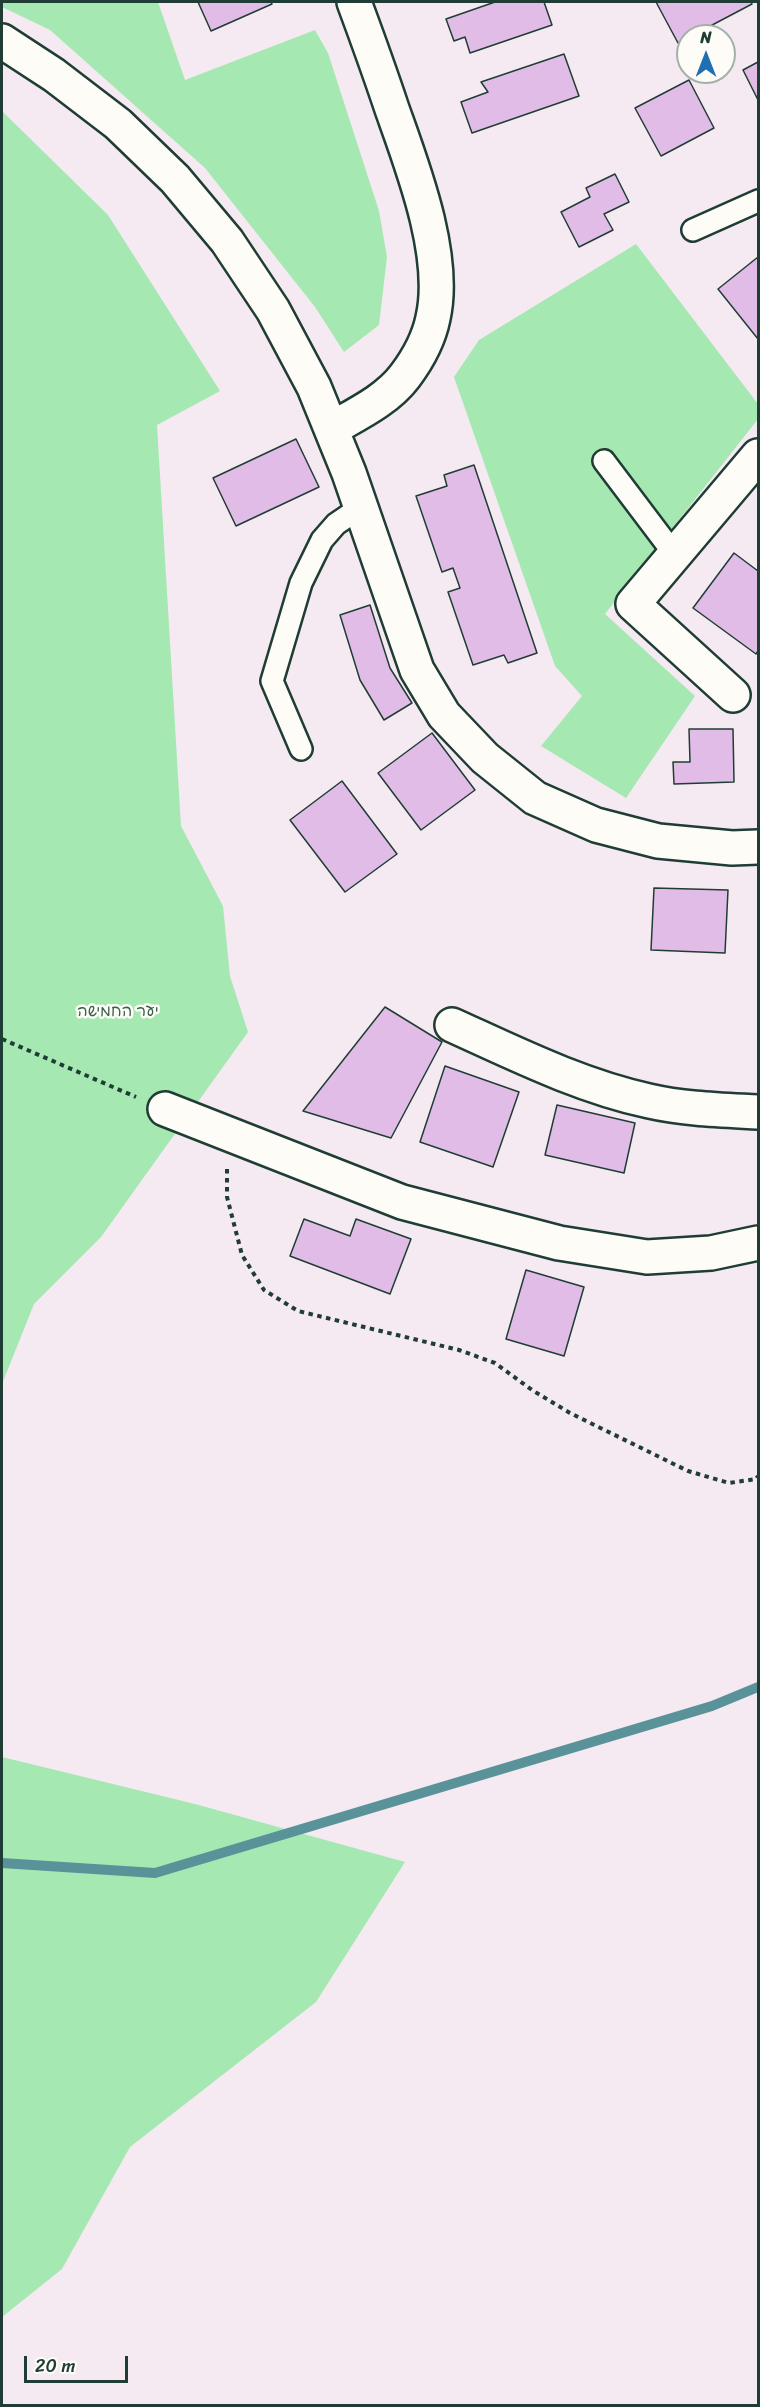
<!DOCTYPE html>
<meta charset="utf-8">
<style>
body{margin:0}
#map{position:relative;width:760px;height:2407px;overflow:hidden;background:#f5e9f2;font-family:Sriracha,sans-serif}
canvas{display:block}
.frame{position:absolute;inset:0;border:3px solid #1f3d34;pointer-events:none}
.north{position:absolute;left:676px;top:24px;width:60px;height:60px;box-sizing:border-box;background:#fdfcf7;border:2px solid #a4b0a9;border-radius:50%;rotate:0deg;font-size:16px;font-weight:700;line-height:24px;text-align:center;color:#1f3d34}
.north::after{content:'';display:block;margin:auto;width:21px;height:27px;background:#1f6fb2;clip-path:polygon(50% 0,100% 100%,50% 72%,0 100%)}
.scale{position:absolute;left:24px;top:2356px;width:104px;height:27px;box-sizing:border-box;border:3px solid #1f3d34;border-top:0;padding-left:8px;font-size:18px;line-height:21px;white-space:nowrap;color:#1f3d34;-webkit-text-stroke:4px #fdfcf7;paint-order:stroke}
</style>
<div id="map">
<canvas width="760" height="2407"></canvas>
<div class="frame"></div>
<div class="north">N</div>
<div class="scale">20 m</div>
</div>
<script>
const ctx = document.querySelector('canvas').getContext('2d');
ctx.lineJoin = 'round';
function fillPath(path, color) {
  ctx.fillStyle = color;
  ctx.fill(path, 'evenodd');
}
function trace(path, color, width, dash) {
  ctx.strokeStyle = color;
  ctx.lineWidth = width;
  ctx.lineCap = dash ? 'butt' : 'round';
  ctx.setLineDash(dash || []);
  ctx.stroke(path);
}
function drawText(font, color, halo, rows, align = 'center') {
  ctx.font = font + ' Sriracha,"Playpen Sans Hebrew",sans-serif';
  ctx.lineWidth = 5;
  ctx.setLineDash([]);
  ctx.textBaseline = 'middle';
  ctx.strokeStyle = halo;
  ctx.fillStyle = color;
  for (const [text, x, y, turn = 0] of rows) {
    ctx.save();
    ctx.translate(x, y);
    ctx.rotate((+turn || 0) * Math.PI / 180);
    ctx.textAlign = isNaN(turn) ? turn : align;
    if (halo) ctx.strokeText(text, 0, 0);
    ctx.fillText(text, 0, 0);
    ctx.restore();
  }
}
const green = new Path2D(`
 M 2,2 L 158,2 L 185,80 L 315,30 L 328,53 L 379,211 L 387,257 L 379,325 L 344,352 L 315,307 L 205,168 L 50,30 L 2,7 Z
 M 2,111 L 108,215 L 220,391 L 157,425 L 181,826 L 223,906 L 230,976 L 248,1032 L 101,1237 L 34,1304 L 2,1384 Z
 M 636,244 L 758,404 L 758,419 L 605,614 L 695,696 L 626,798 L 541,746 L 582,696 L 555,666 L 454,377 L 479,340 Z
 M 2,1757 L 195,1804 L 405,1862 L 316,2002 L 130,2147 L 62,2269 L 2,2317 Z`);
const stream = new Path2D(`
 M 2,1863 L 155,1873 L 712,1706 L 758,1687`);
const building = new Path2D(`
 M 198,2 L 271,2 L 272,4 L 211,31 Z
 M 495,2 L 544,2 L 552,25 L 470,53 L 465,37 L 454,41 L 446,19 Z
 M 656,2 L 751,2 L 752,4 L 678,43 Z
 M 564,54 L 579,96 L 472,133 L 461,102 L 488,92 L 481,82 Z
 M 758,62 L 758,100 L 743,70 Z
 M 689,80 L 714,128 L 661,156 L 635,108 Z
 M 615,174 L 629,202 L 604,214 L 613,230 L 579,247 L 561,212 L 590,197 L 586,188 Z
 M 758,257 L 758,339 L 718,289 Z
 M 296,439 L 319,487 L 236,526 L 213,478 Z
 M 474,465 L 537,653 L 508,663 L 504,655 L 473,665 L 448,592 L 460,588 L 453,568 L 442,572 L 416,496 L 447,486 L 444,475 Z
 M 734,553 L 758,571 L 758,651 L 756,654 L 693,608 Z
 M 370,605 L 390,668 L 412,703 L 384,720 L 360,680 L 340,615 Z
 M 689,729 L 733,729 L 734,782 L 674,784 L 673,762 L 690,762 Z
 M 432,733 L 475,790 L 421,830 L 378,773 Z
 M 342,781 L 397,854 L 345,892 L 290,820 Z
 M 654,888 L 728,890 L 725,953 L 651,950 Z
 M 385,1007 L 442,1042 L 391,1138 L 303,1111 Z
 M 445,1066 L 519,1092 L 493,1167 L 420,1142 Z
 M 557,1105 L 635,1123 L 624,1173 L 545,1155 Z
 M 304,1219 L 350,1236 L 356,1219 L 411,1239 L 390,1294 L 290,1256 Z
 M 526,1270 L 584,1287 L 564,1356 L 506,1339 Z`);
const path = new Path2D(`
 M 2,1039 L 136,1097
 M 227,1169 L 227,1197 L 242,1255 L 264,1290 L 298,1311 L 459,1350 L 495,1363 L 532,1390 L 570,1413 L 688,1471 L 729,1483 L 756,1479 L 758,1476`);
const lane = new Path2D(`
 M 693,230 L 758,201
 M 604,461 L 675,555
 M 301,749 L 272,681 L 301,583 L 322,540 L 336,524 L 361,507`);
const street = new Path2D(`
 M 2,41 L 54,75 L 118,124 L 175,179 L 227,241 L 273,310 L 314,387 L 349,473 L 417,670 L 444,715 L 485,758 L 535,798 L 596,825 L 658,841 L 732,848 L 758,847
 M 331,429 C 357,414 387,400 405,376 C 417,360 429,338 433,318 C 447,256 413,168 392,109 C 380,73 367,37 354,2
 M 733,695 L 633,604 L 758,456
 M 452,1025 C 516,1054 580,1086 649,1101 C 684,1109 722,1110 758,1112
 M 165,1109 L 402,1202 L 559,1243 L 647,1257 L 711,1253 L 758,1243`);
const parkNames = [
 ["יער החמישה",118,1012]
];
fillPath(green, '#a6e8b2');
trace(stream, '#599399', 10);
fillPath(building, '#e1bce7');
trace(building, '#1f3d34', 1.5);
trace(lane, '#1f3d34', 26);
trace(street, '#1f3d34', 38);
trace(path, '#1f3d34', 4, [4.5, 4.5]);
trace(lane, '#fdfcf7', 21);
trace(street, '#fdfcf7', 33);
drawText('16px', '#3a5f4d', '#fdfcf7', parkNames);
</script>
